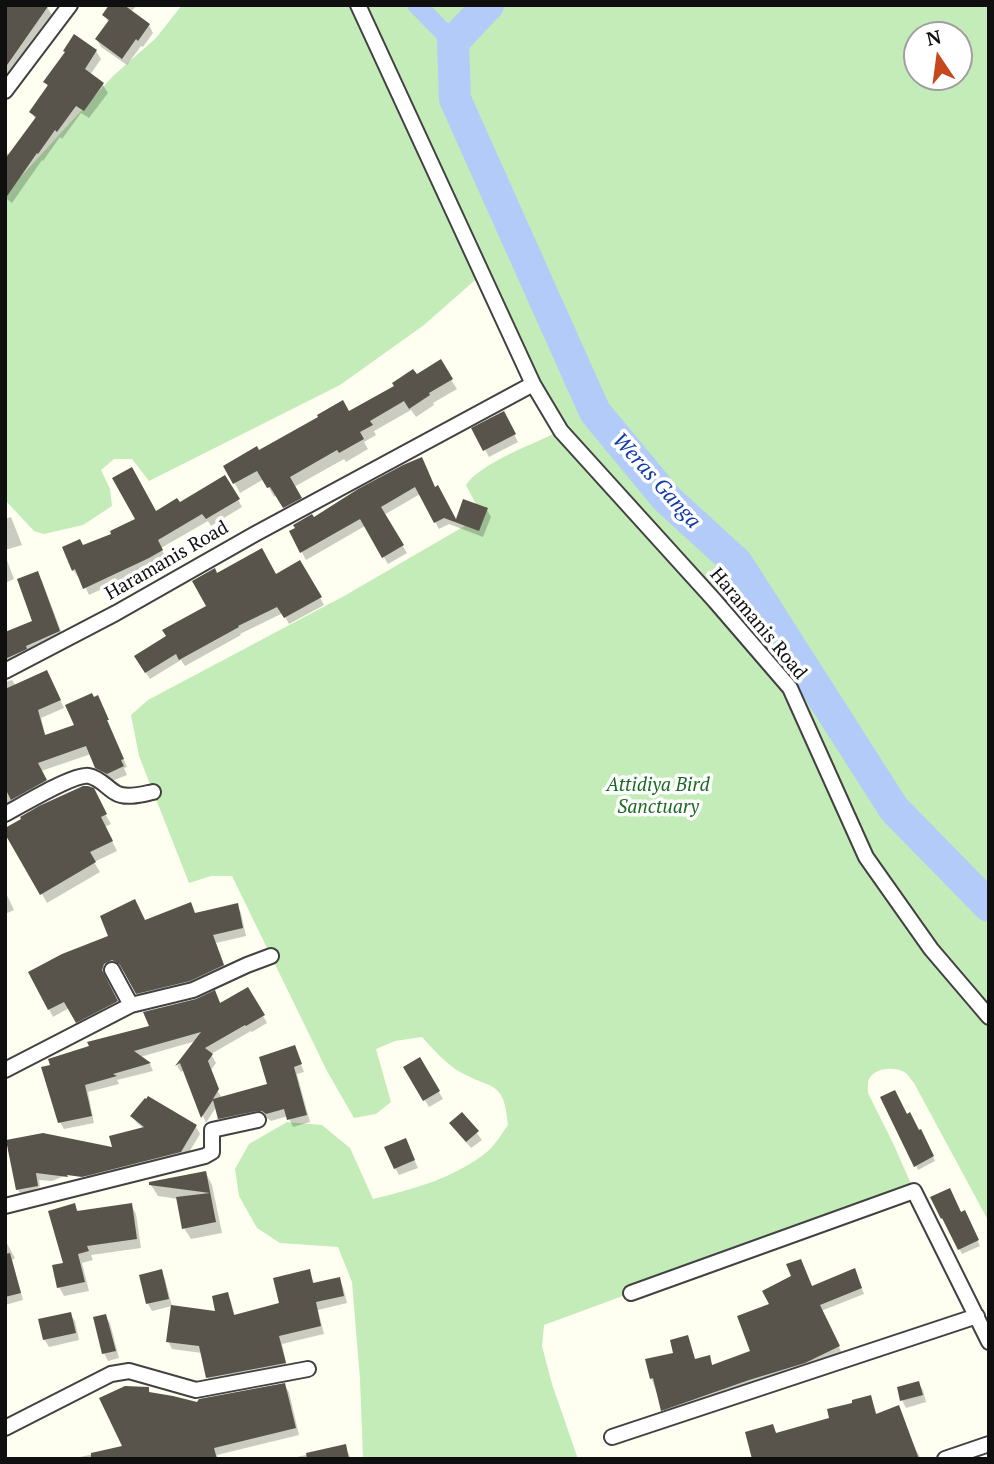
<!DOCTYPE html>
<style>
body{margin:0}
#map{position:relative;width:994px;height:1464px;overflow:hidden;background:#fefff1;font-family:"PT Serif",serif}
canvas{display:block}
.frame{position:absolute;inset:0;border:7px solid #0f0f0f;pointer-events:none}
.north{position:absolute;left:903px;top:21px;width:70px;height:70px;box-sizing:border-box;background:#fff;border:2px solid #9f9f9f;border-radius:50%;rotate:347deg;font-size:19px;font-weight:700;line-height:28px;text-align:center;color:#0f0f0f}
.north::after{content:'';display:block;margin:auto;width:24px;height:32px;background:#c7481f;clip-path:polygon(50% 0,100% 100%,50% 72%,0 100%)}
</style>
<div id="map">
<canvas width="994" height="1464"></canvas>
<div class="frame"></div>
<div class="north">N</div>
</div>
<script>
const ctx = document.querySelector('canvas').getContext('2d');
ctx.lineJoin = 'round';
function fillPath(path, color) {
  ctx.fillStyle = color;
  ctx.fill(path, 'evenodd');
}
function trace(path, color, width, dash) {
  ctx.strokeStyle = color;
  ctx.lineWidth = width;
  ctx.lineCap = dash ? 'butt' : 'round';
  ctx.setLineDash(dash || []);
  ctx.stroke(path);
}
function drawText(font, color, halo, rows, align = 'center') {
  ctx.font = font + ' "PT Serif",serif';
  ctx.lineWidth = 7;
  ctx.setLineDash([]);
  ctx.textBaseline = 'middle';
  ctx.strokeStyle = halo;
  ctx.fillStyle = color;
  for (const [text, x, y, turn = 0] of rows) {
    ctx.save();
    ctx.translate(x, y);
    ctx.rotate((+turn || 0) * Math.PI / 180);
    ctx.textAlign = isNaN(turn) ? turn : align;
    if (halo) ctx.strokeText(text, 0, 0);
    ctx.fillText(text, 0, 0);
    ctx.restore();
  }
}
const green = new Path2D(`
 M 182,5 L 989,5 L 989,1222 L 914,1083 C 911,1080 909,1076 906,1073 C 897,1067 879,1067 871,1076 C 867,1080 868,1088 868,1093 L 894,1145 L 914,1191 L 631,1293 L 544,1325 L 542,1346 L 552,1384 L 578,1459 L 363,1459 L 360,1379 L 352,1282 L 338,1247 L 280,1243 L 257,1228 L 239,1196 L 235,1169 L 249,1144 L 287,1122 L 322,1125 L 350,1148 L 373,1199 C 414,1189 455,1178 488,1151 C 496,1144 502,1133 508,1125 C 504,1079 492,1090 460,1072 C 446,1064 433,1049 422,1037 L 395,1041 L 376,1049 L 391,1102 L 376,1114 L 354,1118 L 327,1071 L 232,876 L 211,876 L 189,883 L 139,756 L 131,715 L 148,700 L 344,596 L 482,516 L 466,485 C 480,463 536,443 560,431 L 482,274 L 424,325 L 340,385 L 149,481 L 132,459 L 114,459 L 101,470 L 110,489 L 112,506 L 83,525 L 44,534 L 34,531 L 5,500 L 5,194 L 113,76 L 156,38 ZM 917,35 L 959,35 L 959,77 L 917,77 Z`);
const shadow = new Path2D(`
 M 5,5 L 47,7 L 52,15 L 14,69 L 5,88 Z
 M 111,5 L 137,5 L 131,12 L 149,25 L 153,33 L 143,47 L 141,46 L 127,65 L 101,47 L 97,40 L 109,23 L 104,15 Z
 M 96,51 L 101,59 L 90,75 L 103,85 L 108,93 L 89,118 L 81,113 L 62,139 L 60,137 L 43,161 L 42,160 L 12,203 L 7,199 L 5,200 L 5,152 L 10,155 L 36,120 L 31,112 L 48,87 L 45,82 Z
 M 440,362 L 457,389 L 433,403 L 434,405 L 416,417 L 411,410 L 374,431 L 376,435 L 364,442 L 368,449 L 346,462 L 344,459 L 294,487 L 306,508 L 289,517 L 276,495 L 274,497 L 264,479 L 240,493 L 225,466 L 348,414 Z
 M 503,413 L 518,442 L 489,457 L 474,429 Z
 M 426,466 L 435,489 L 437,487 L 456,523 L 464,501 L 487,510 L 491,517 L 483,537 L 449,524 L 439,529 L 420,494 L 384,515 L 407,553 L 388,564 L 365,526 L 306,560 L 291,532 L 313,520 Z
 M 225,478 L 242,507 L 211,526 L 208,521 L 161,548 L 166,558 L 153,565 L 89,595 L 80,576 L 78,577 L 73,570 L 83,547 L 114,535 L 155,513 L 179,505 Z
 M 11,517 L 22,545 L 5,550 L 5,519 Z
 M 5,555 L 14,579 L 5,583 Z
 M 300,562 L 324,605 L 289,624 L 283,613 L 240,634 L 241,635 L 185,666 L 181,660 L 150,679 L 136,657 L 208,607 L 217,575 L 275,576 Z
 M 37,573 L 42,581 L 64,639 L 5,670 L 5,634 L 34,622 Z
 M 12,680 L 16,686 L 51,680 L 64,708 L 41,718 L 46,737 L 77,726 L 101,705 L 127,767 L 124,768 L 127,775 L 112,781 L 102,776 L 91,754 L 41,771 L 50,789 L 5,813 L 5,682 Z
 M 91,789 L 111,824 L 105,827 L 117,851 L 94,862 L 100,872 L 47,903 L 8,834 Z
 M 5,891 L 14,910 L 5,914 Z
 M 237,905 L 241,913 L 246,936 L 216,943 L 227,973 L 142,1000 L 126,972 L 118,967 L 111,969 L 106,977 L 107,983 L 120,1009 L 81,1029 L 69,1008 L 53,1017 L 31,972 L 145,922 L 196,914 Z
 M 248,989 L 267,1023 L 252,1032 L 251,1031 L 211,1054 L 216,1063 L 211,1070 L 213,1083 L 222,1098 L 269,1085 L 294,1047 L 304,1072 L 297,1074 L 310,1122 L 293,1127 L 288,1116 L 271,1121 L 267,1118 L 261,1117 L 224,1125 L 219,1118 L 216,1107 L 206,1123 L 184,1070 L 181,1072 L 177,1066 L 196,1041 L 140,1057 L 150,1064 L 153,1071 L 117,1080 L 119,1084 L 88,1092 L 94,1123 L 64,1129 L 60,1122 L 44,1068 L 151,1027 L 196,1001 L 215,993 L 221,1004 Z
 M 420,1059 L 443,1099 L 429,1107 L 406,1067 Z
 M 882,1098 L 907,1116 L 918,1132 L 923,1135 L 935,1161 L 918,1170 Z
 M 462,1114 L 482,1140 L 471,1148 L 456,1130 Z
 M 132,1116 L 196,1127 L 200,1134 L 185,1159 L 91,1183 L 83,1168 L 52,1181 L 39,1180 L 40,1187 L 21,1195 L 17,1188 L 8,1141 L 115,1150 L 144,1129 L 137,1123 Z
 M 409,1148 L 418,1168 L 399,1175 L 395,1168 Z
 M 206,1173 L 212,1185 L 222,1233 L 191,1239 L 184,1228 L 178,1199 L 158,1196 L 151,1185 Z
 M 933,1198 L 967,1217 L 980,1246 L 962,1254 L 946,1223 L 945,1223 L 942,1218 Z
 M 74,1205 L 79,1212 L 131,1205 L 136,1214 L 141,1248 L 91,1255 L 93,1260 L 82,1263 L 89,1291 L 64,1296 L 59,1287 L 65,1264 Z
 M 5,1240 L 15,1258 L 12,1260 L 23,1300 L 5,1305 Z
 M 161,1271 L 165,1279 L 172,1306 L 152,1311 L 148,1304 L 141,1276 Z
 M 309,1271 L 315,1285 L 339,1279 L 343,1287 L 347,1303 L 318,1310 L 324,1334 L 282,1344 L 288,1371 L 212,1385 L 208,1378 L 202,1353 L 172,1349 L 168,1341 L 218,1313 L 227,1294 L 231,1302 L 235,1316 L 281,1304 Z
 M 857,1276 L 864,1294 L 821,1311 L 842,1353 L 818,1364 L 666,1416 L 651,1378 L 675,1354 L 687,1337 L 695,1360 L 709,1357 L 713,1367 L 753,1352 L 812,1288 Z
 M 70,1314 L 75,1321 L 79,1340 L 49,1347 L 44,1339 Z
 M 105,1316 L 110,1323 L 119,1358 L 108,1361 L 104,1353 Z
 M 918,1383 L 923,1390 L 926,1402 L 906,1408 L 902,1400 Z
 M 284,1385 L 289,1392 L 299,1435 L 217,1455 L 218,1459 L 71,1459 L 125,1447 L 148,1389 L 151,1394 L 198,1404 Z
 M 870,1397 L 877,1415 L 899,1407 L 914,1446 L 921,1459 L 754,1459 L 772,1426 L 777,1435 L 831,1419 Z
 M 345,1446 L 351,1459 L 288,1459 Z`);
const canal = new Path2D(`
 M 417,5 L 453,42`);
const river = new Path2D(`
 M 488,5 L 453,42 L 455,99 L 595,412 L 667,499 L 737,563 L 894,809 L 989,906`);
const building = new Path2D(`
 M 5,5 L 49,5 L 5,68 Z
 M 109,5 L 124,5 L 150,24 L 138,41 L 136,39 L 122,59 L 95,39 L 109,20 L 102,15 Z
 M 74,34 L 97,50 L 85,69 L 104,83 L 84,111 L 76,106 L 57,132 L 55,130 L 38,154 L 37,153 L 5,199 L 5,159 L 36,117 L 29,112 L 48,85 L 43,82 L 65,52 L 63,51 Z
 M 441,359 L 453,379 L 429,393 L 430,395 L 409,409 L 404,401 L 370,421 L 373,425 L 360,432 L 364,439 L 339,453 L 337,450 L 290,477 L 302,498 L 283,508 L 270,487 L 267,488 L 257,471 L 233,484 L 223,466 L 257,446 L 259,450 L 318,417 L 317,415 L 343,400 L 349,411 L 394,386 L 392,383 L 413,369 L 417,374 Z
 M 504,411 L 516,434 L 483,451 L 471,428 Z
 M 422,457 L 435,487 L 438,485 L 456,519 L 463,499 L 488,508 L 479,531 L 444,518 L 434,523 L 415,487 L 381,507 L 404,545 L 382,558 L 360,519 L 300,553 L 289,531 L 295,528 L 293,525 L 312,514 L 314,517 L 358,489 L 403,465 Z
 M 132,467 L 156,511 L 177,498 L 180,502 L 225,475 L 240,499 L 206,519 L 202,514 L 158,540 L 163,550 L 149,558 L 83,589 L 75,569 L 72,571 L 62,547 L 80,539 L 83,545 L 111,534 L 110,531 L 135,519 L 112,478 Z
 M 262,548 L 276,574 L 300,560 L 322,597 L 284,618 L 277,607 L 238,626 L 239,627 L 179,660 L 176,654 L 145,673 L 134,656 L 166,636 L 162,630 L 206,606 L 192,581 L 215,568 L 217,573 Z
 M 38,571 L 60,631 L 26,646 L 27,649 L 5,659 L 5,632 L 32,621 L 17,579 Z
 M 47,670 L 61,700 L 38,710 L 45,735 L 74,725 L 65,705 L 92,693 L 94,697 L 98,695 L 109,720 L 107,720 L 124,759 L 121,760 L 124,766 L 107,774 L 95,768 L 86,746 L 38,763 L 47,780 L 11,800 L 5,788 L 5,689 Z
 M 83,786 L 88,786 L 94,788 L 107,814 L 101,817 L 113,841 L 90,852 L 96,862 L 40,895 L 5,834 L 5,828 L 21,819 L 20,817 L 39,806 Z
 M 135,899 L 145,920 L 191,902 L 195,913 L 238,903 L 243,928 L 213,935 L 224,965 L 190,981 L 136,994 L 120,965 L 116,962 L 112,960 L 104,964 L 102,970 L 118,1001 L 76,1023 L 64,1002 L 48,1010 L 28,972 L 62,954 L 108,936 L 100,916 Z
 M 248,987 L 265,1015 L 246,1026 L 245,1025 L 205,1048 L 213,1054 L 208,1061 L 219,1089 L 213,1099 L 267,1084 L 259,1057 L 295,1045 L 302,1064 L 294,1067 L 307,1115 L 287,1120 L 284,1109 L 266,1114 L 262,1111 L 257,1111 L 218,1119 L 213,1100 L 201,1118 L 180,1063 L 175,1066 L 201,1032 L 134,1051 L 151,1063 L 113,1074 L 117,1076 L 85,1085 L 92,1116 L 58,1123 L 41,1067 L 50,1065 L 48,1059 L 89,1046 L 87,1042 L 149,1026 L 143,1012 L 196,999 L 215,990 L 220,1003 Z
 M 420,1057 L 440,1091 L 423,1101 L 403,1067 Z
 M 895,1090 L 907,1114 L 910,1112 L 919,1130 L 921,1129 L 934,1156 L 914,1167 L 880,1097 Z
 M 148,1096 L 197,1125 L 181,1152 L 82,1177 L 67,1175 L 68,1177 L 36,1173 L 38,1186 L 16,1190 L 6,1140 L 43,1133 L 112,1147 L 109,1136 L 144,1127 L 130,1116 L 145,1098 L 146,1099 Z
 M 462,1112 L 479,1131 L 466,1142 L 449,1123 Z
 M 406,1138 L 415,1160 L 394,1169 L 384,1147 Z
 M 206,1171 L 216,1222 L 182,1229 L 176,1197 L 210,1193 L 149,1185 L 149,1182 Z
 M 950,1188 L 961,1212 L 965,1210 L 979,1240 L 958,1250 L 942,1218 L 941,1219 L 930,1197 Z
 M 75,1203 L 77,1211 L 132,1203 L 137,1239 L 87,1246 L 89,1251 L 78,1254 L 85,1282 L 57,1288 L 52,1265 L 63,1263 L 48,1211 Z
 M 10,1253 L 21,1293 L 5,1297 L 5,1254 Z
 M 801,1259 L 812,1286 L 855,1268 L 862,1288 L 820,1305 L 840,1346 L 805,1363 L 749,1380 L 661,1411 L 653,1378 L 650,1379 L 645,1359 L 673,1353 L 670,1340 L 688,1335 L 695,1359 L 710,1355 L 712,1365 L 750,1351 L 737,1316 L 769,1304 L 762,1291 L 791,1276 L 786,1264 Z
 M 162,1269 L 169,1299 L 146,1304 L 139,1275 Z
 M 310,1269 L 313,1283 L 340,1277 L 344,1296 L 316,1302 L 321,1326 L 279,1336 L 286,1363 L 206,1378 L 199,1346 L 166,1342 L 171,1305 L 215,1311 L 212,1296 L 228,1292 L 234,1315 L 279,1303 L 273,1278 Z
 M 71,1312 L 76,1333 L 43,1340 L 38,1319 Z
 M 106,1314 L 116,1351 L 102,1354 L 93,1317 Z
 M 919,1381 L 923,1395 L 900,1401 L 897,1387 Z
 M 285,1383 L 296,1428 L 214,1448 L 217,1459 L 91,1459 L 91,1453 L 122,1446 L 99,1398 L 125,1386 L 149,1387 L 149,1392 L 173,1396 L 197,1402 L 199,1399 Z
 M 871,1395 L 876,1414 L 899,1405 L 919,1459 L 752,1459 L 745,1432 L 773,1424 L 776,1433 L 829,1418 L 827,1409 L 852,1403 L 852,1400 Z
 M 346,1444 L 349,1459 L 307,1459 L 306,1453 Z`);
const minor = new Path2D(`
 M 358,5 L 533,384
 M 5,91 L 70,5
 M 5,671 L 116,613 L 255,534 L 533,384 L 561,431 L 715,601 L 790,688 L 866,857 L 931,949 L 989,1017
 M 5,814 C 21,806 74,773 89,776 C 100,778 107,788 116,793 C 126,799 143,794 153,792
 M 112,970 L 131,1005
 M 5,1070 L 131,1005 L 193,990 L 247,965 L 271,956
 M 5,1206 L 205,1156 L 212,1152 L 212,1130 L 258,1120
 M 631,1293 L 914,1191 L 989,1342
 M 5,1428 L 111,1374 L 129,1371 L 196,1390 L 308,1369
 M 612,1437 L 977,1316
 M 945,1459 L 989,1444`);
const streetNames = [
 ["Haramanis Road",167,561,-30],
 ["Haramanis Road",758,624,50]
];
const parkNames = [
 ["Attidiya Bird",658,786],
 ["Sanctuary",658,808]
];
const waterNames = [
 ["Weras Ganga",656,481,48]
];
fillPath(green, '#c4ecb8');
fillPath(shadow, '#0003');
trace(canal, '#b3cbf9', 19);
trace(river, '#b3cbf9', 32);
fillPath(building, '#58544b');
trace(minor, '#424242', 18);
trace(minor, '#fff', 14);
drawText('19px', '#0f0f0f', '#fff', streetNames);
drawText('italic 19px', '#1b6b22', '#fff', parkNames);
drawText('italic 21px', '#113aa8', '#fff', waterNames);
</script>
